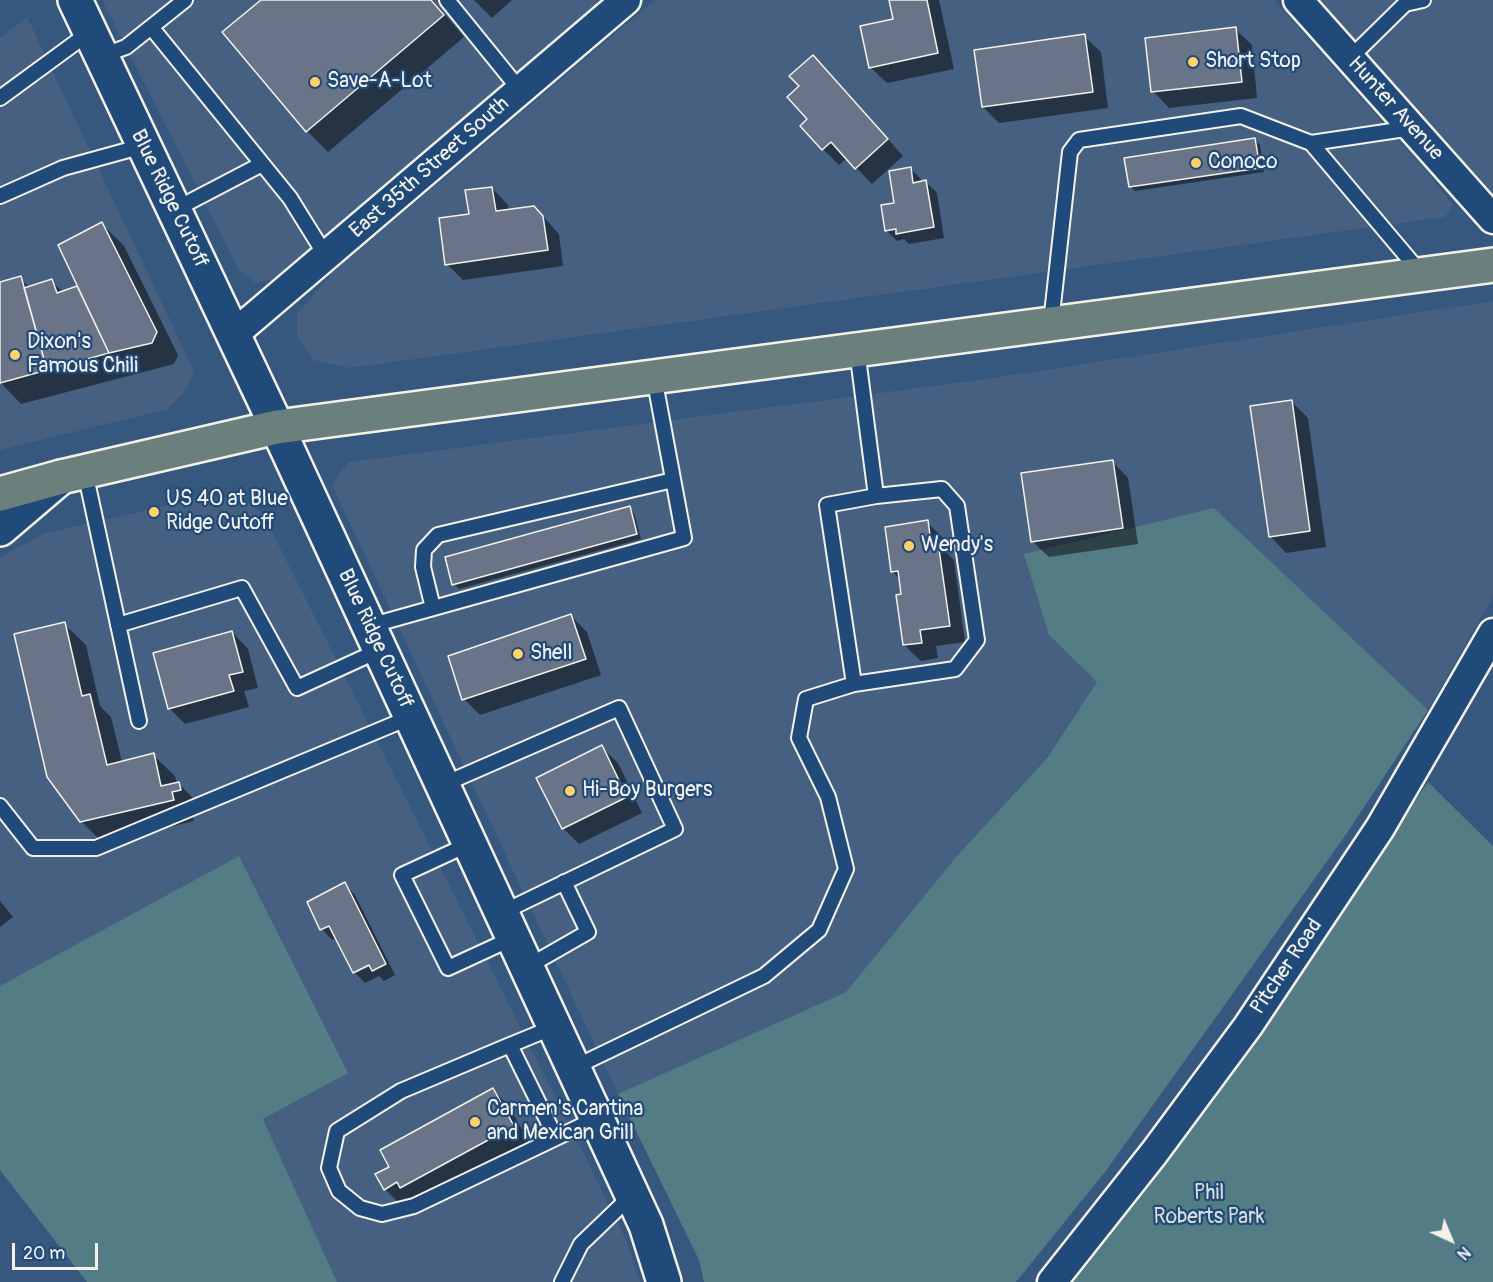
<!DOCTYPE html>
<style>
body{margin:0}
#map{position:relative;width:1493px;height:1282px;overflow:hidden;background:#36577e;font-family:Pangolin,sans-serif}
canvas{display:block}
.north{position:absolute;left:1421px;top:1210px;width:60px;height:60px;-webkit-text-stroke:4px #1f4a7a;paint-order:stroke;rotate:136deg;font-size:16px;font-weight:700;line-height:24px;text-align:center;color:#f4f1e8}
.north::after{content:'';display:block;margin:auto;width:21px;height:27px;background:#f4f1e8;clip-path:polygon(50% 0,100% 100%,50% 72%,0 100%)}
.scale{position:absolute;left:12px;top:1243px;width:86px;height:27px;box-sizing:border-box;border:3px solid #f4f1e8;border-top:0;padding-left:8px;font-size:18px;line-height:21px;white-space:nowrap;color:#f4f1e8;-webkit-text-stroke:4px #1f4a7a;paint-order:stroke}
</style>
<div id="map">
<canvas width="1493" height="1282"></canvas>
<div class="north">N</div>
<div class="scale">20 m</div>
</div>
<script>
const ctx = document.querySelector('canvas').getContext('2d');
ctx.lineJoin = 'round';
function fillPath(path, color) {
  ctx.fillStyle = color;
  ctx.fill(path, 'evenodd');
}
function trace(path, color, width, dash) {
  ctx.strokeStyle = color;
  ctx.lineWidth = width;
  ctx.lineCap = dash ? 'butt' : 'round';
  ctx.setLineDash(dash || []);
  ctx.stroke(path);
}
function drawText(font, color, halo, rows, align = 'center') {
  ctx.font = font + ' Pangolin,sans-serif';
  ctx.lineWidth = 4.5;
  ctx.setLineDash([]);
  ctx.textBaseline = 'middle';
  ctx.strokeStyle = halo;
  ctx.fillStyle = color;
  for (const [text, x, y, turn = 0] of rows) {
    ctx.save();
    ctx.translate(x, y);
    ctx.rotate((+turn || 0) * Math.PI / 180);
    ctx.textAlign = isNaN(turn) ? turn : align;
    if (halo) ctx.strokeText(text, 0, 0);
    ctx.fillText(text, 0, 0);
    ctx.restore();
  }
}
const built = new Path2D(`
 M 102,0 L 606,0 L 276,279 L 256,283 L 239,270 Z
 M 655,0 L 1274,0 L 1437,184 L 1453,205 L 1445,217 L 350,368 L 313,360 L 297,335 L 297,314 L 333,272 Z
 M 1312,0 L 1493,0 L 1493,197 L 1487,196 Z
 M 27,17 L 194,371 L 187,389 L 168,409 L 0,450 L 0,38 Z
 M 1493,301 L 1493,596 L 1428,710 L 1214,508 L 1049,635 L 1097,682 L 1047,757 L 956,857 L 846,992 L 618,1094 L 332,485 L 348,462 L 980,380 Z
 M 210,496 L 242,500 L 262,512 L 590,1166 L 627,1242 L 640,1282 L 337,1282 L 263,1119 L 348,1073 L 0,986 L 0,558 L 7,553 L 46,533 Z`);
const green = new Path2D(`
 M 1214,508 L 1428,710 L 1347,833 L 1229,999 L 1105,1172 L 1016,1282 L 704,1282 L 699,1260 L 618,1094 L 846,992 L 956,857 L 1047,758 L 1097,682 L 1049,635 L 1024,554 Z
 M 1428,782 L 1493,846 L 1493,1282 L 1056,1282 L 1215,1095 Z
 M 239,856 L 348,1073 L 263,1119 L 337,1282 L 87,1282 L 0,1170 L 0,986 Z`);
const shadow = new Path2D(`
 M 263,0 L 433,0 L 464,37 L 328,152 L 307,131 Z
 M 474,0 L 512,0 L 492,18 Z
 M 890,0 L 939,0 L 954,69 L 887,83 L 870,67 L 895,20 Z
 M 1235,29 L 1252,45 L 1257,98 L 1169,108 L 1153,91 Z
 M 1084,36 L 1101,52 L 1108,108 L 999,123 L 983,107 Z
 M 829,73 L 903,156 L 872,184 L 847,158 L 839,165 L 823,149 L 809,119 L 801,87 Z
 M 1255,140 L 1260,145 L 1264,172 L 1135,191 L 1130,186 Z
 M 910,168 L 921,179 L 921,183 L 926,182 L 937,193 L 944,238 L 909,244 L 904,239 L 897,241 L 886,230 Z
 M 492,188 L 508,205 L 509,211 L 534,207 L 550,224 L 559,234 L 563,266 L 463,280 L 447,264 L 471,216 Z
 M 102,224 L 124,246 L 178,355 L 174,364 L 21,404 L 0,382 L 0,284 L 20,278 L 30,288 L 51,281 L 63,292 L 79,287 Z
 M 1292,402 L 1308,418 L 1326,547 L 1286,553 L 1270,536 Z
 M 1112,461 L 1128,478 L 1138,544 L 1049,557 L 1032,541 Z
 M 629,508 L 634,513 L 641,539 L 459,589 L 454,584 Z
 M 927,522 L 943,538 L 945,551 L 954,560 L 965,642 L 936,646 L 938,658 L 921,661 L 904,645 L 901,581 L 892,571 Z
 M 571,616 L 587,632 L 601,675 L 480,715 L 464,699 Z
 M 64,624 L 86,645 L 100,706 L 111,717 L 122,762 L 153,755 L 175,776 L 177,784 L 178,783 L 200,805 L 192,813 L 194,821 L 103,843 L 81,821 Z
 M 232,632 L 248,649 L 258,688 L 244,691 L 249,707 L 185,724 L 169,708 Z
 M 601,747 L 618,763 L 642,813 L 579,844 L 563,828 Z
 M 345,884 L 355,895 L 395,975 L 384,981 L 379,976 L 365,983 L 354,972 L 336,938 L 332,940 L 322,929 ZM 375,960 L 377,963 L 356,973 L 356,970 Z
 M 0,901 L 13,917 L 0,927 Z
 M 492,1089 L 509,1106 L 529,1142 L 418,1203 L 413,1198 L 401,1205 L 385,1189 L 391,1167 Z`);
const building = new Path2D(`
 M 261,0 L 431,0 L 444,15 L 306,132 L 222,32 Z
 M 889,0 L 927,0 L 938,53 L 869,68 L 860,26 L 893,19 Z
 M 1236,27 L 1242,82 L 1151,92 L 1145,38 Z
 M 1085,34 L 1093,92 L 982,107 L 974,50 Z
 M 813,55 L 888,139 L 855,169 L 831,142 L 822,150 L 800,126 L 807,119 L 787,97 L 799,86 L 789,76 Z
 M 1255,138 L 1260,168 L 1129,187 L 1124,158 Z
 M 911,167 L 913,183 L 926,180 L 934,227 L 896,234 L 896,229 L 885,231 L 881,205 L 894,203 L 889,171 Z
 M 492,187 L 496,211 L 534,206 L 543,216 L 548,250 L 445,265 L 439,218 L 469,214 L 465,190 Z
 M 102,222 L 157,332 L 152,343 L 109,353 L 58,245 Z
 M 21,276 L 47,370 L 0,383 L 0,282 Z
 M 52,279 L 57,293 L 77,286 L 109,353 L 47,370 L 24,288 Z
 M 1292,400 L 1310,531 L 1269,537 L 1250,406 Z
 M 1113,460 L 1123,528 L 1031,542 L 1021,473 Z
 M 630,506 L 637,534 L 452,585 L 445,557 Z
 M 928,520 L 931,543 L 938,542 L 950,626 L 920,630 L 922,643 L 903,645 L 896,595 L 901,594 L 898,571 L 891,572 L 885,527 Z
 M 571,614 L 586,659 L 462,700 L 448,656 Z
 M 65,622 L 82,696 L 90,694 L 107,765 L 154,753 L 161,786 L 179,782 L 181,790 L 172,792 L 174,800 L 80,822 L 47,777 L 14,634 Z
 M 232,631 L 243,672 L 229,675 L 234,691 L 168,709 L 153,653 Z
 M 602,745 L 627,797 L 562,829 L 536,778 Z
 M 345,882 L 386,964 L 372,971 L 369,965 L 353,973 L 329,926 L 320,930 L 307,902 Z
 M 493,1088 L 514,1126 L 400,1188 L 397,1182 L 384,1190 L 375,1174 L 389,1167 L 380,1150 Z`);
const service = new Path2D(`
 M 447,0 L 520,90
 M 151,27 L 290,198 L 326,256
 M 101,56 L 126,47 L 185,0
 M 1350,58 L 1405,4 L 1423,0
 M 0,98 L 90,32
 M 1311,143 L 1420,272
 M 0,196 L 63,168 L 143,146
 M 174,210 L 262,164
 M 1051,323 L 1070,152 L 1079,140 L 1241,116 L 1311,143 L 1412,128
 M 857,350 L 876,496
 M 85,472 L 139,721
 M 942,489 L 957,506 L 977,640 L 955,669 L 854,684 L 827,505 L 876,496 Z
 M 433,608 L 423,567 L 424,550 L 438,535 L 673,480
 M 118,625 L 242,588 L 297,688 L 380,650
 M 369,626 L 684,538 L 654,377
 M 442,785 L 619,708 L 675,829 L 501,913
 M 0,806 L 33,848 L 96,848 L 411,717
 M 469,844 L 402,875 L 448,968 L 513,938
 M 527,967 L 588,932 L 564,882
 M 554,1027 L 510,1045 L 556,1138 L 597,1118
 M 510,1045 L 401,1091 L 337,1131 L 329,1168 L 339,1191 L 360,1208 L 382,1214 L 414,1206 L 556,1138
 M 573,1068 L 764,976 L 819,930 L 846,869 L 828,797 L 799,738 L 806,699 L 854,684
 M 562,1282 L 581,1244 L 632,1195`);
const minor = new Path2D(`
 M 1298,0 L 1493,219
 M 233,335 L 626,0
 M 1052,1282 L 1154,1153 L 1248,1026 L 1380,828 L 1493,633`);
const secondary = new Path2D(`
 M 75,0 L 277,427 L 646,1225 L 664,1282
 M 0,529 L 61,477`);
const primary = new Path2D(`
 M 0,494 L 61,477 L 277,427 L 1493,265`);
const markers = [
 [1193,62,6,"#ffd166"],
 [315,82,6,"#ffd166"],
 [1196,163,6,"#ffd166"],
 [15,355,6,"#ffd166"],
 [154,512,6,"#ffd166"],
 [909,546,6,"#ffd166"],
 [518,654,6,"#ffd166"],
 [570,791,6,"#ffd166"],
 [475,1122,6,"#ffd166"]
];
const poiNames = [
 ["Short Stop",1205,62],
 ["Save-A-Lot",327,82],
 ["Conoco",1208,163],
 ["Dixon's",27,343],
 ["Famous Chili",27,367],
 ["US 40 at Blue",166,500],
 ["Ridge Cutoff",166,524],
 ["Wendy's",921,546],
 ["Shell",530,654],
 ["Hi-Boy Burgers",582,791],
 ["Carmen's Cantina",487,1110],
 ["and Mexican Grill",487,1134]
];
const streetNames = [
 ["Hunter Avenue",1395,109,48],
 ["East 35th Street South",430,168,-41],
 ["Blue Ridge Cutoff",169,199,64],
 ["Blue Ridge Cutoff",375,639,65],
 ["Pitcher Road",1287,967,-56]
];
const parkNames = [
 ["Phil",1209,1194],
 ["Roberts Park",1209,1218]
];
fillPath(built, '#466081');
fillPath(green, '#537c84');
fillPath(shadow, '#0007');
fillPath(building, '#6a7489');
trace(building, '#f4f1e8', 1.5);
trace(service, '#f4f1e8', 18);
trace(minor, '#f4f1e8', 33);
trace(secondary, '#f4f1e8', 38);
trace(primary, '#f4f1e8', 38);
trace(service, '#1f4a7a', 14);
trace(minor, '#1f4a7a', 28);
trace(secondary, '#1f4a7a', 33);
trace(primary, '#6b7f7c', 33);
for (const [x, y, r, color] of markers) {
  const dot = new Path2D();
  dot.arc(x, y, r, 0, 2 * Math.PI);
  ctx.fillStyle = color;
  ctx.fill(dot);
  trace(dot, '#1f4a7a', 2);
}
drawText('21px', '#f4f1e8', '#1f4a7a', poiNames, 'left');
drawText('21px', '#f4f1e8', '#1f4a7a', streetNames);
drawText('21px', '#dcdfd9', '#1f4a7a', parkNames);
</script>
